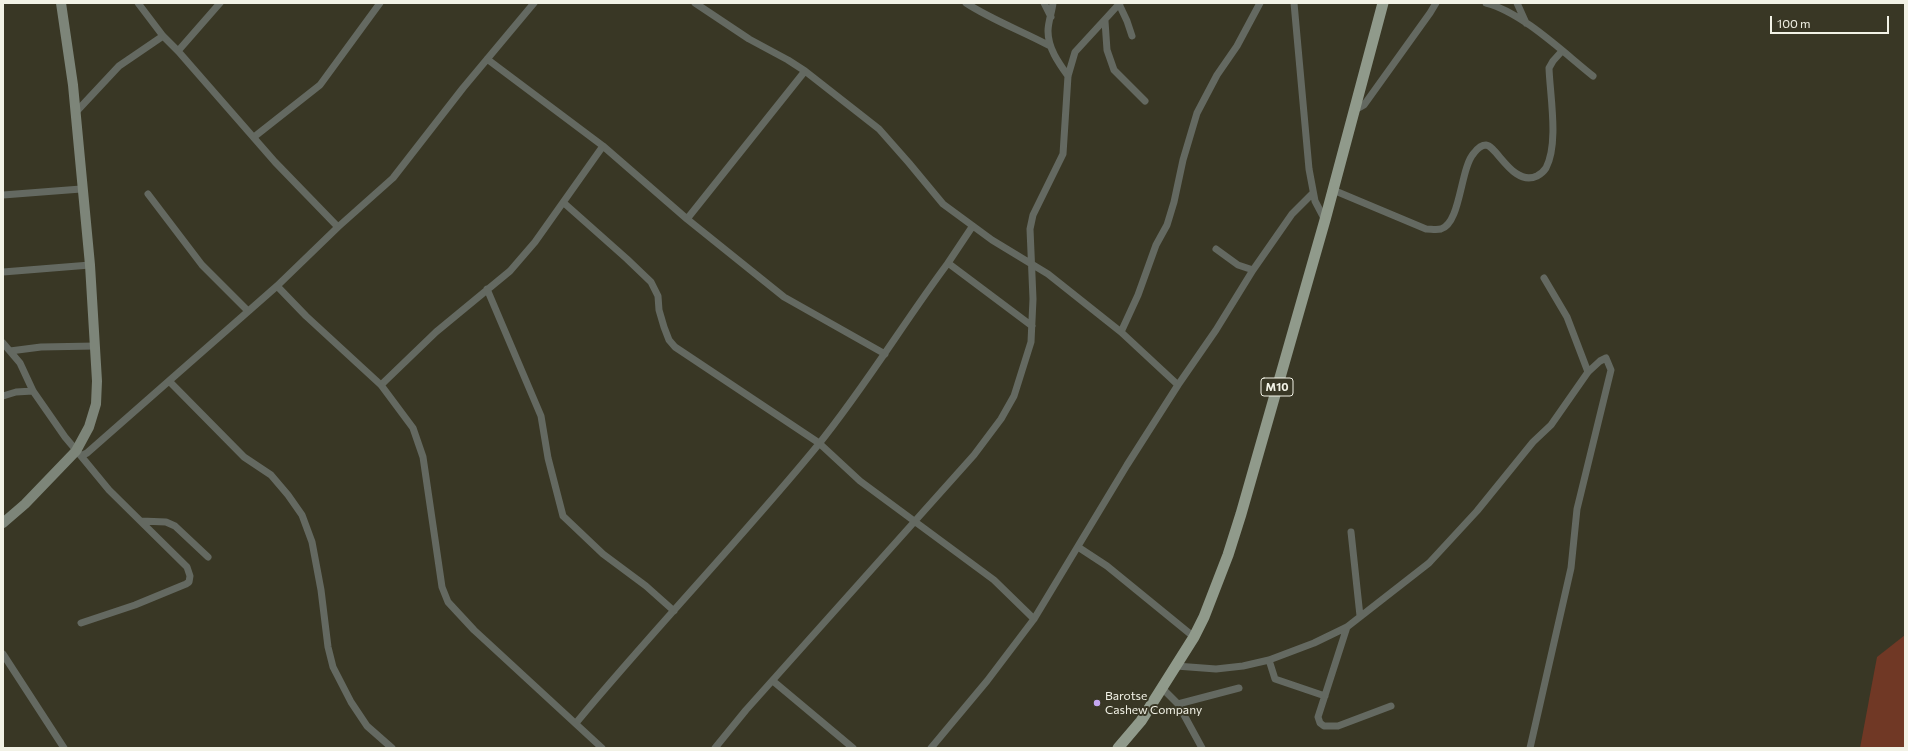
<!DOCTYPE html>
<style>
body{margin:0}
#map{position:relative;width:1908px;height:751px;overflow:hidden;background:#393725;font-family:Commissioner,sans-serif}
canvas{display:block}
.frame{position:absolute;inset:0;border:4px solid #f2f2e6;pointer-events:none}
.scale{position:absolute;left:1770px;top:16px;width:119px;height:18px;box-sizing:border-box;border:2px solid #f2f2e6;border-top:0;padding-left:5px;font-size:12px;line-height:14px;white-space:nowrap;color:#f2f2e6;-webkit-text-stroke:3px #393725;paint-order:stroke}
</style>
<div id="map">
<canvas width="1908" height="751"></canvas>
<div class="frame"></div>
<div class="scale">100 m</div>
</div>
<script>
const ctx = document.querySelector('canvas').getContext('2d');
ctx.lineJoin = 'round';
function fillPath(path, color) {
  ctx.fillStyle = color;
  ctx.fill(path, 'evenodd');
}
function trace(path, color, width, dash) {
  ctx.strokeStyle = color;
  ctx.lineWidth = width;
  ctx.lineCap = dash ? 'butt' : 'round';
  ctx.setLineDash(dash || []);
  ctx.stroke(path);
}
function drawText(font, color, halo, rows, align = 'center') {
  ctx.font = font + ' Commissioner,sans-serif';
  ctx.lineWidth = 4;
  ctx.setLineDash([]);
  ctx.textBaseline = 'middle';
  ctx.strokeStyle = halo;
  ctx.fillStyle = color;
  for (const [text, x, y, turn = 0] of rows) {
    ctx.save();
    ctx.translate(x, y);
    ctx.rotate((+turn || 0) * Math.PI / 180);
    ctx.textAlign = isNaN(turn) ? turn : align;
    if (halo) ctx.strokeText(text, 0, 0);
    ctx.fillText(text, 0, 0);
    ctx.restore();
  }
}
const green = new Path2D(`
 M 1905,635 L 1905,748 L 1860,748 L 1877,657 Z`);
const street = new Path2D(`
 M 138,3 L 163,36 L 178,51 L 275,162 L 338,227
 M 695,3 L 749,39 L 788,60 L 805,71 L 879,129 L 909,163 L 943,204 L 992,240 L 1048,274 L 1121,332 L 1178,385
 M 966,3 C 992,20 1022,31 1050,46
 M 1044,3 L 1051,17
 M 1053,3 C 1052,12 1048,22 1048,31 C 1048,48 1058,62 1068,76
 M 1294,3 L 1309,169 L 1315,201 L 1325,220
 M 1486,3 C 1522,12 1564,53 1593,76
 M 1517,3 L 1526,23
 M 1119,4 L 1127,21 L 1132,36
 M 1105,21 L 1107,50 L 1114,70 L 1145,101
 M 178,51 L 220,3
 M 487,59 L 603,146 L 687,219 L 784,297 L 885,354
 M 1355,110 L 1364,105 L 1430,13 L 1436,3
 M 76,112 L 119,66 L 163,36
 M 254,137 L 320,85 L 380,3
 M 1333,190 L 1426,229 C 1431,229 1436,230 1441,229 C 1461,223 1460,168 1474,153 C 1477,149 1481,145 1486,145 C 1497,146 1513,187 1537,176 C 1541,174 1544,171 1546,168 C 1559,143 1550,96 1549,68 L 1553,61 L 1562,51
 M 148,194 L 202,265 L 248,311
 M 3,195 L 81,189
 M 564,203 L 627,259 L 651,282 L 658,296 L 659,310 L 664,327 L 669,340 L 675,347 L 819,443 L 860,481 L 994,580 L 1034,619
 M 687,219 L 805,71
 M 1216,249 L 1238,265 L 1253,270
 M 948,263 L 972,227
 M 3,272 L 90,265
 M 1544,278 L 1567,317 L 1588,372
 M 277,286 L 306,316 L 381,385 L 413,428 L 423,457 L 442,587 L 448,602 L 474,630 L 602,748
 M 487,289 L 541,416 L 548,458 L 563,516 L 603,554 L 646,586 L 674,611
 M 1121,332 L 1138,295 L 1156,245 L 1167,225 L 1174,202 L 1183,160 L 1197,113 L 1217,75 L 1237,46 L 1260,3
 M 3,343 L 20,363 L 33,391 L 65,437 L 81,456 L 87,453 L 277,286 L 338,227 L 393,178 L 463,88 L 534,3
 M 10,351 L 41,347 L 95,346
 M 169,381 L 244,457 L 271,475 L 288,495 L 302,515 L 312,542 L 321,590 L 328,647 L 333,667 L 351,702 L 367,726 L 392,748
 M 381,385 L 436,332 L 510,271 L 535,242 L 603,146
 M 3,396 L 16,392 L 33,391
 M 81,456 L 109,490 L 187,567 L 190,576 L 189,582 L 186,584 L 135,605 L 81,623
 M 141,521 L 166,522 L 175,526 L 208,557
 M 1351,532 L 1360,616
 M 1078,547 L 1107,566 L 1194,637
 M 1347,627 L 1318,717 L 1320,723 L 1324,726 L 1338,726 L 1391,706
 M 3,654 L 64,748
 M 1269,660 L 1275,679 L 1325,696
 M 1176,666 L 1216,669 L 1243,666 L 1269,660 L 1314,643 L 1347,627 L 1429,563 L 1477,511 L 1533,442 L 1551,425 L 1588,372 L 1600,361 L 1606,358 L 1611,370 L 1577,509 L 1571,568 L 1530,748
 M 773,681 L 853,748
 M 1162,688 L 1178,704 L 1202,748
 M 1178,704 L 1239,688
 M 576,723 C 655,628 740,540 818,445 C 865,387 904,322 948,263 L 1032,326
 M 715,748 L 746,710 L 974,455 L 1001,419 L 1014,396 L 1031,342 L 1033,299 L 1030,229 L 1033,215 L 1063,154 L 1068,76 L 1075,52 L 1120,3
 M 931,748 L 987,681 L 1034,619 L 1127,465 L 1178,385 L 1216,330 L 1253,270 L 1292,214 L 1313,193`);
const secondary = new Path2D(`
 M 3,523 L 25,504 L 76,451 L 89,427 L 96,404 L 97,381 L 90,265 L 73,85 L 61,3`);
const primary = new Path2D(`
 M 1118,748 L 1141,721 L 1194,637 L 1204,617 L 1228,555 L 1241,514 L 1325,220 L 1383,3`);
const markers = [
 [1097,703,4,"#c5a7f1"]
];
const shields = [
 [1277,387,32]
];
const shieldNames = [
 ["M10",1277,387]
];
const poiNames = [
 ["Barotse",1105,696],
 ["Cashew Company",1105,710]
];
fillPath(green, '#703825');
trace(street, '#646961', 7);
trace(secondary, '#7d8579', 10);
trace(primary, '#909a8b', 11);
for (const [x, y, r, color] of markers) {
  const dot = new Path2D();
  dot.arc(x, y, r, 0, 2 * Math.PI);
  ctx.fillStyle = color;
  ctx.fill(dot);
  trace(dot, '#393725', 1.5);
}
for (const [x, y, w] of shields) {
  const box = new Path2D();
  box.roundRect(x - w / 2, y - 9, w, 18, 3);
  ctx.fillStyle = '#393725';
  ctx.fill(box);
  trace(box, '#f2f2e6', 1);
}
drawText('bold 11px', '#f2f2e6', null, shieldNames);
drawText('12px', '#f2f2e6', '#393725', poiNames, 'left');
</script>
